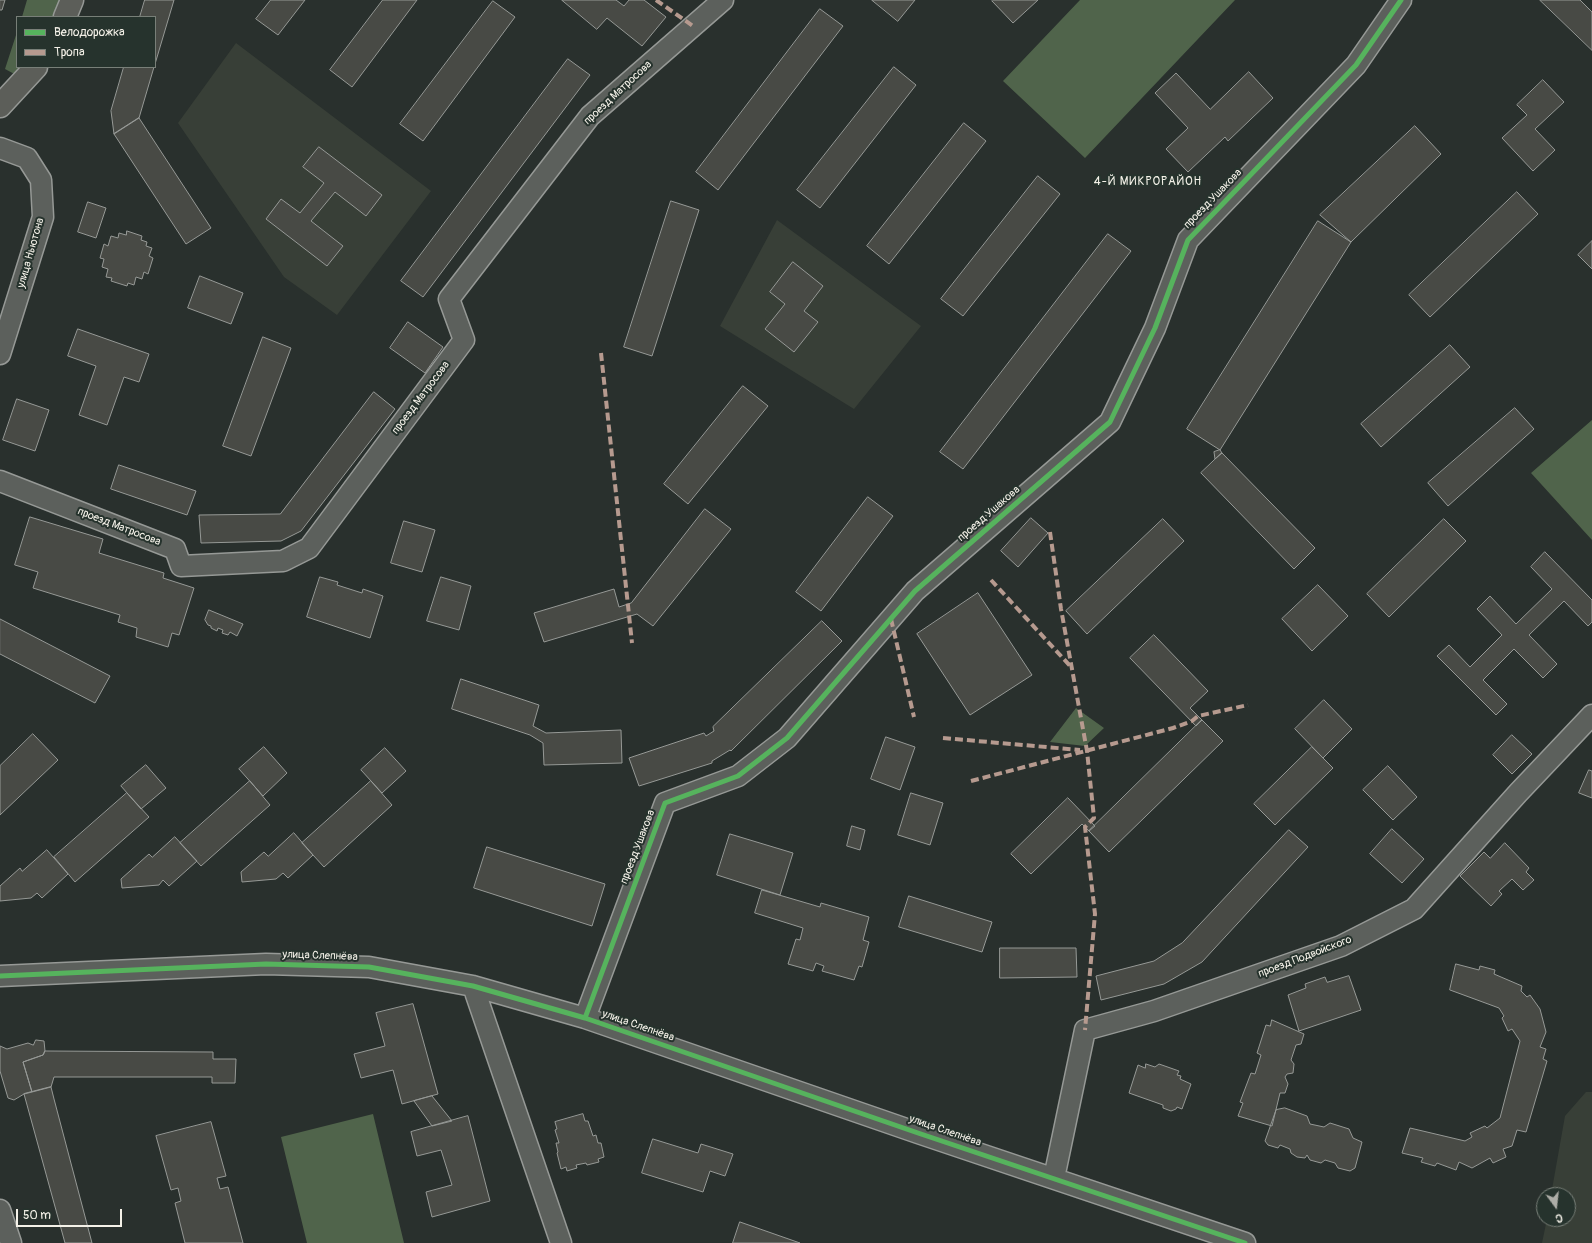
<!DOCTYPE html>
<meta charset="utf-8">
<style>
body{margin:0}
#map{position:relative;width:1592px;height:1243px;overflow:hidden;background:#29302d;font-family:Pangolin,sans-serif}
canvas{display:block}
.legend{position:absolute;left:16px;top:16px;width:140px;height:52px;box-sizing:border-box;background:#26332d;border:1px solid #787f78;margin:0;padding:5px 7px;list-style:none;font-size:12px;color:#f4f1e8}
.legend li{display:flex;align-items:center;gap:8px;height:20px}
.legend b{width:20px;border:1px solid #787f78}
.north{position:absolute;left:1536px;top:1187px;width:40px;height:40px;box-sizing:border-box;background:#26332d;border:1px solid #787f78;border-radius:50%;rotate:165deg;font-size:11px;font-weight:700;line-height:16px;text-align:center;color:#f4f1e8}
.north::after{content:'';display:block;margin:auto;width:14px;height:18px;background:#adada7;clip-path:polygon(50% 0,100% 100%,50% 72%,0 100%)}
.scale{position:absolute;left:16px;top:1209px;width:106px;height:18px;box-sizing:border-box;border:2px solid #f4f1e8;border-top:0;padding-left:5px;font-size:12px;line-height:14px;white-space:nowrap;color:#f4f1e8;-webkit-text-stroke:3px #26332d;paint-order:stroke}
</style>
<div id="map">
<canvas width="1592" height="1243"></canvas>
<ul class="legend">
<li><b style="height:5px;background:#56b35d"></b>Велодорожка</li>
<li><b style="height:5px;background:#b69a8f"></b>Тропа</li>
</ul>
<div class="north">С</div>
<div class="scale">50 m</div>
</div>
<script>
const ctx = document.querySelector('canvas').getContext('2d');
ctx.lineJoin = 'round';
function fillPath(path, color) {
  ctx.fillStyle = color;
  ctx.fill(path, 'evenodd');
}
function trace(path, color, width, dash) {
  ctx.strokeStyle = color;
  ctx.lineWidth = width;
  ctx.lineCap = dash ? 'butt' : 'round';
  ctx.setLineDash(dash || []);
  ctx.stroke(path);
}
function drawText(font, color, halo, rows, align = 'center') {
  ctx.font = font + ' Pangolin,sans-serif';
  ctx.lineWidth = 4;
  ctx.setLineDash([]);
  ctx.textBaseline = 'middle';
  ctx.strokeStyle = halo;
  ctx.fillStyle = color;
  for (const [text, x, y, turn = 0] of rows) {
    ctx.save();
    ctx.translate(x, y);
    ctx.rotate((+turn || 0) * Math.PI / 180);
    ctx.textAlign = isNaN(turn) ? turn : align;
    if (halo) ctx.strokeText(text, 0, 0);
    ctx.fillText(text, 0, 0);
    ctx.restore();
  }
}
const built = new Path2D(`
 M 236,43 L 431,191 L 337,315 L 284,277 L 178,123 Z
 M 777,220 L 921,326 L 854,409 L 720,326 Z
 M 1586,1092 L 1592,1092 L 1592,1243 L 1542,1243 L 1547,1219 L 1568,1219 L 1568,1195 L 1551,1195 L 1565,1116 Z`);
const green = new Path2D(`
 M 27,0 L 63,0 L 57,17 L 22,17 Z
 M 1080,0 L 1235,0 L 1085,158 L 1003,81 Z
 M 17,32 L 17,67 L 26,67 L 20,77 L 5,69 Z
 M 1592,420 L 1592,540 L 1531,473 Z
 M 1076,708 L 1104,728 L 1085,746 L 1050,742 Z
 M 373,1114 L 404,1243 L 307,1243 L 281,1137 Z`);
const building = new Path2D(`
 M 0,0 L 5,0 L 2,10 L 0,10 Z
 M 145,0 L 174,0 L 155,64 L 155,17 L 140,17 Z
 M 271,0 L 305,0 L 278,35 L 256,19 Z
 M 383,0 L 417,0 L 352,87 L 330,70 Z
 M 562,0 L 616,0 L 624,6 L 629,0 L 644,0 L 666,17 L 642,46 L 607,18 L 597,29 Z
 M 872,0 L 915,0 L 898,21 Z
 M 993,0 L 1038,0 L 1013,23 L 992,1 Z
 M 1540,0 L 1580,0 L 1592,12 L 1592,50 Z
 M 493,1 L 515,17 L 423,141 L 400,124 Z
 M 820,9 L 843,26 L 718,190 L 696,172 Z
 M 568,59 L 590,75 L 423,297 L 401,281 Z
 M 124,67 L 154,67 L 139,118 L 114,134 L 111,111 Z
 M 894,67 L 916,85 L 820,208 L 797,190 Z
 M 1249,72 L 1273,98 L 1228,141 L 1225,137 L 1188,172 L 1166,149 L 1188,128 L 1155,93 L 1176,73 L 1210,109 Z
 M 1543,80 L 1564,102 L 1535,129 L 1555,150 L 1533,171 L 1502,138 L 1527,115 L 1517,105 Z
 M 139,118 L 211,228 L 186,244 L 114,134 Z
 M 964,123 L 986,141 L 889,264 L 867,246 Z
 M 1415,126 L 1441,154 L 1351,242 L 1320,215 Z
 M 319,147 L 382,195 L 366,216 L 335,192 L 311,221 L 343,246 L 327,266 L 266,219 L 281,199 L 300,213 L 324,183 L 303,167 Z
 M 1038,176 L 1060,194 L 963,316 L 941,299 Z
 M 1517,192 L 1538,214 L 1430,317 L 1409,295 Z
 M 671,201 L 699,210 L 652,356 L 624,347 Z
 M 88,202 L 106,208 L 96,238 L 78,232 Z
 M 1318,221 L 1351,242 L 1220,450 L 1187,429 Z
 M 127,231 L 142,236 L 141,240 L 147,242 L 146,246 L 152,248 L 149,256 L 153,258 L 148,274 L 144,272 L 142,279 L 136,277 L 134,285 L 128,283 L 127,286 L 111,281 L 112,278 L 106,277 L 108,269 L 102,267 L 104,259 L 100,258 L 104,244 L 108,246 L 111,236 L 118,238 L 119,233 L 126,235 Z
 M 1108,234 L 1131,251 L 963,469 L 940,452 Z
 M 1592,241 L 1592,269 L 1578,255 Z
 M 793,262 L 823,286 L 804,311 L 818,322 L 794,352 L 765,329 L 785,304 L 770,292 Z
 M 200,276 L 243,293 L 231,324 L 188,308 Z
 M 408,322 L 443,347 L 425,373 L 390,348 Z
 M 78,329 L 149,354 L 139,382 L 124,377 L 107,425 L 79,415 L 96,366 L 68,356 Z
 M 263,337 L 291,348 L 251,456 L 223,446 Z
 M 1450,345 L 1470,367 L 1381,447 L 1361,424 Z
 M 743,386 L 768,406 L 688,504 L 664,484 Z
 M 374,392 L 395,409 L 301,531 L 281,541 L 201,543 L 199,515 L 280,514 Z
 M 17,399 L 49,410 L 35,451 L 3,440 Z
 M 1515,408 L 1534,429 L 1448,506 L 1428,483 Z
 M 1220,450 L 1222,453 L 1215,459 L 1214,452 Z
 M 1222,453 L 1315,548 L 1294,569 L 1201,473 Z
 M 119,465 L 196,491 L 187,515 L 111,489 Z
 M 868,497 L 893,516 L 821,611 L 796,592 Z
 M 705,509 L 731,529 L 653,626 L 637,614 L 544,642 L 534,613 L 614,589 L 619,607 L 631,603 Z
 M 30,517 L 103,539 L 99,553 L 164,573 L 163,578 L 194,588 L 179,635 L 172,633 L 168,647 L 136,637 L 137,628 L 118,622 L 120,615 L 33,588 L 38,572 L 15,565 Z
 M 1031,518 L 1048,533 L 1018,567 L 1001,551 Z
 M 1163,519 L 1184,541 L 1087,634 L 1066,611 Z
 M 1444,519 L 1466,541 L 1389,617 L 1367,594 Z
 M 404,521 L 435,530 L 422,572 L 391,563 Z
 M 1545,552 L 1592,600 L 1592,622 L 1588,626 L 1564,601 L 1529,635 L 1557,664 L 1543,678 L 1514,649 L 1483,680 L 1507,704 L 1496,715 L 1437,656 L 1449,645 L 1470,667 L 1502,635 L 1477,609 L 1490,596 L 1516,624 L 1552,589 L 1531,567 Z
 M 320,577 L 338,582 L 337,585 L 362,593 L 363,589 L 383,596 L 370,638 L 307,617 Z
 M 441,577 L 471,586 L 459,630 L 427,621 Z
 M 1318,585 L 1348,616 L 1312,651 L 1282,619 Z
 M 978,593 L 1032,675 L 970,715 L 917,634 Z
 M 209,610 L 243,624 L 237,636 L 230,632 L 228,635 L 222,633 L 223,630 L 218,628 L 217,631 L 211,628 L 211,626 L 208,625 L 205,620 Z
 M 0,619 L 110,676 L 95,703 L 0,654 Z
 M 822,621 L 842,641 L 731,751 L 730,750 L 712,761 L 712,763 L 639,786 L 629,758 L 704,733 L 706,736 L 714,731 L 713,727 Z
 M 1154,635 L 1208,691 L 1190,708 L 1202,720 L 1196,726 L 1130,658 Z
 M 461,679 L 539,705 L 533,726 L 546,733 L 621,730 L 622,763 L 544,765 L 543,743 L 530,735 L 452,709 Z
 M 1324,700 L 1352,729 L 1323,758 L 1295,729 Z
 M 1202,720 L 1223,741 L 1109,852 L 1089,831 Z
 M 33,734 L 58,760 L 0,815 L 0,766 Z
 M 1512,735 L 1532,754 L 1512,774 L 1493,755 Z
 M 886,737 L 915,747 L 900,790 L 871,779 Z
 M 264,747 L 287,773 L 263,796 L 239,769 Z
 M 1312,747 L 1333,768 L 1275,825 L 1254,804 Z
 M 385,748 L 406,771 L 382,793 L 361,770 Z
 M 146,765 L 166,788 L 141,809 L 121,786 Z
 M 1388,766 L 1417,797 L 1393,820 L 1363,790 Z
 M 1589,770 L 1592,771 L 1592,798 L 1579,793 Z
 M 250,781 L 270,805 L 201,866 L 180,843 Z
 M 371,781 L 392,805 L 324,867 L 302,843 Z
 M 127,793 L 149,817 L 75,882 L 54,857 Z
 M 911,793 L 943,803 L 930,845 L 898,835 Z
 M 1068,798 L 1095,826 L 1089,831 L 1082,824 L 1031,874 L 1011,854 Z
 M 852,826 L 865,830 L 860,850 L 847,846 Z
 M 1392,829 L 1424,859 L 1402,883 L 1370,854 Z
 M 1289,830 L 1308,847 L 1202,962 L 1164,984 L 1101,1000 L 1096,976 L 1154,961 L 1182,943 Z
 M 294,833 L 313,855 L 288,878 L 283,873 L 276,879 L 242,882 L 241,872 L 264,852 L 268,856 Z
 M 730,834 L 793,853 L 780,895 L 717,875 Z
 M 175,837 L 197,861 L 169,886 L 163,880 L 159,885 L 122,888 L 121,879 L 149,854 L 152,857 Z
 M 1505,843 L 1529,868 L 1526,872 L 1534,880 L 1523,890 L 1512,879 L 1499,891 L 1502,894 L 1491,906 L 1460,876 L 1484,852 L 1490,858 Z
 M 487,847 L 605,884 L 592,926 L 474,888 Z
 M 47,850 L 68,874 L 42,898 L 37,893 L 31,898 L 0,901 L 0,886 L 20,868 L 22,871 Z
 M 762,890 L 820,907 L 821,903 L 869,917 L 863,940 L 869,942 L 862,967 L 859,966 L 854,980 L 822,971 L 824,966 L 816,963 L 813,971 L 788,964 L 796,939 L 800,940 L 803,928 L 755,913 Z
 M 909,896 L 992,922 L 982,952 L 899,927 Z
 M 1000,948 L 1076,948 L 1077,977 L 1000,978 Z
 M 1456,964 L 1479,970 L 1480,966 L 1495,970 L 1494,974 L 1522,986 L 1521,991 L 1527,997 L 1530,995 L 1540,1009 L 1546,1032 L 1540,1047 L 1546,1049 L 1543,1059 L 1547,1061 L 1526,1132 L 1517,1130 L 1512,1146 L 1503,1149 L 1506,1157 L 1493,1163 L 1490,1158 L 1472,1168 L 1459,1162 L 1456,1170 L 1437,1163 L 1435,1166 L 1421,1162 L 1423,1158 L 1402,1153 L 1410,1128 L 1465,1141 L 1472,1137 L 1470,1133 L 1485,1126 L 1487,1128 L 1500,1118 L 1520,1041 L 1512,1029 L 1508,1031 L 1502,1018 L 1504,1016 L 1499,1008 L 1450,990 Z
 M 1349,976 L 1361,1010 L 1299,1031 L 1288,995 L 1306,988 L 1305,984 L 1325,977 L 1327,982 Z
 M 413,1004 L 438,1094 L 402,1104 L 393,1070 L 361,1078 L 354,1054 L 385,1046 L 376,1013 Z
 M 1272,1020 L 1304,1034 L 1301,1044 L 1296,1045 L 1291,1060 L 1294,1064 L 1293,1073 L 1287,1074 L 1285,1077 L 1288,1084 L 1285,1093 L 1280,1093 L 1272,1126 L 1238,1116 L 1243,1103 L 1240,1102 L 1251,1073 L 1255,1074 L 1261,1055 L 1257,1053 L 1266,1025 L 1270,1026 Z
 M 36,1040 L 44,1041 L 45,1051 L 43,1055 L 23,1062 L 32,1092 L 24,1094 L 14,1100 L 8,1098 L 0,1071 L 0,1046 L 7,1049 L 28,1043 L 33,1045 Z
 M 45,1051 L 213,1052 L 213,1059 L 236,1059 L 235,1083 L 212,1083 L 212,1077 L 54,1077 L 51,1087 L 32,1092 L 23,1062 L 43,1055 Z
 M 1146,1064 L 1155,1067 L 1159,1064 L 1179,1071 L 1177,1075 L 1181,1076 L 1180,1079 L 1191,1084 L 1182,1109 L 1177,1107 L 1176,1109 L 1171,1111 L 1163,1108 L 1163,1105 L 1129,1093 L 1138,1065 L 1145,1068 Z
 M 51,1087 L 54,1099 L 92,1243 L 65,1243 L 24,1094 Z
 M 432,1096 L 452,1121 L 432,1126 L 414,1101 Z
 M 1285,1108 L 1307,1116 L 1310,1124 L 1324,1127 L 1330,1123 L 1349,1129 L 1353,1138 L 1362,1142 L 1355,1168 L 1350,1171 L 1338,1168 L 1335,1163 L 1325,1160 L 1321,1163 L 1310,1160 L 1307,1155 L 1305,1158 L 1297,1157 L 1291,1153 L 1290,1149 L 1280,1145 L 1278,1148 L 1268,1145 L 1265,1141 L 1276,1110 Z
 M 583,1114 L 585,1121 L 588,1121 L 593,1136 L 596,1135 L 598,1143 L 601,1143 L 604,1157 L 598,1159 L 599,1162 L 587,1165 L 586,1163 L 576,1165 L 577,1168 L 567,1171 L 566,1167 L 561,1169 L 557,1153 L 558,1152 L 556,1143 L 559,1143 L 555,1130 L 557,1129 L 555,1122 Z
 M 468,1116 L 490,1201 L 432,1217 L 426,1192 L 452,1185 L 441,1150 L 417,1156 L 411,1132 Z
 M 211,1122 L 226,1176 L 217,1178 L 220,1189 L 228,1187 L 243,1243 L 185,1243 L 175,1203 L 181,1201 L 178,1188 L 171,1190 L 156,1136 Z
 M 653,1139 L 698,1153 L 701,1144 L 733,1154 L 725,1176 L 710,1171 L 703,1192 L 642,1173 Z
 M 740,1222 L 800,1243 L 733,1243 Z`);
const minor = new Path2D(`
 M 0,148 L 27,158 L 41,180 L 43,217 L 0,354
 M 0,481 L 175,549 L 181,566 L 283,561 L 309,548 L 464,340 L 449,299 L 590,116 L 723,0
 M 0,976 L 266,964 L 369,967 L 473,986 L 585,1018 L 918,1133 L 1245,1243
 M 473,986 L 561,1243
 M 585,1018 L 665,803 L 738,776 L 787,738 L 915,591 L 1110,422 L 1155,328 L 1188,240 L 1356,65 L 1401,0
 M 1054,1178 L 1085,1030 L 1154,1011 L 1341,946 L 1414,909 L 1518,793 L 1592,715
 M 0,1210 L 11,1243`);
const major = new Path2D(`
 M 65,17 L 72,0
 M 0,106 L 36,67`);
const quiet = new Path2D(`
 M 656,0 L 693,26
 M 601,353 L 632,643
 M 1050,532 L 1061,609 L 1087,751 L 1094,818 L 1085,827 L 1095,914 L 1085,1030
 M 991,580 L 1072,668
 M 891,619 L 914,717
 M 943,738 L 1080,750
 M 971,781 L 1173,728 L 1192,721 L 1198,716 L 1248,705`);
const cycleway = new Path2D(`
 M 0,976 L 266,964 L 369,967 L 473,986 L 585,1018 L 918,1133 L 1245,1243
 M 585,1018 L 665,803 L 738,776 L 787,738 L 915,591 L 1110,422 L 1155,328 L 1188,240 L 1356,65 L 1401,0`);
const streetNames = [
 ["проезд Матросова",618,93,-43],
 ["проезд Ушакова",1213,199,-46],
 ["улица Ньютона",31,253,-74],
 ["проезд Матросова",421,398,-53],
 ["проезд Ушакова",989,514,-41],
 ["проезд Матросова",119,527,21],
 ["проезд Ушакова",638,847,-69],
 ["улица Слепнёва",320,956,2],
 ["проезд Подвойского",1305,957,-21],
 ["улица Слепнёва",638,1026,19],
 ["улица Слепнёва",945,1131,19]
];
const neighbourhoodNames = [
 ["4-Й МИКРОРАЙОН",1148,182]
];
fillPath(built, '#383f37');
fillPath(green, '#50644b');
fillPath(building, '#484a45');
trace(building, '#969996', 1);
trace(minor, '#969996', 23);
trace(major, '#969996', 25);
trace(minor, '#5c605c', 20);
trace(major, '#5c5e59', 22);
trace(quiet, '#b69a8f', 4, [8, 4]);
trace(cycleway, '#56b35d', 5);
drawText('11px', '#f4f1e8', '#26332d', streetNames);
ctx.letterSpacing = '1px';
drawText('12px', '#f4f1e8', '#26332d', neighbourhoodNames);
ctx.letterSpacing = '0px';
</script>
